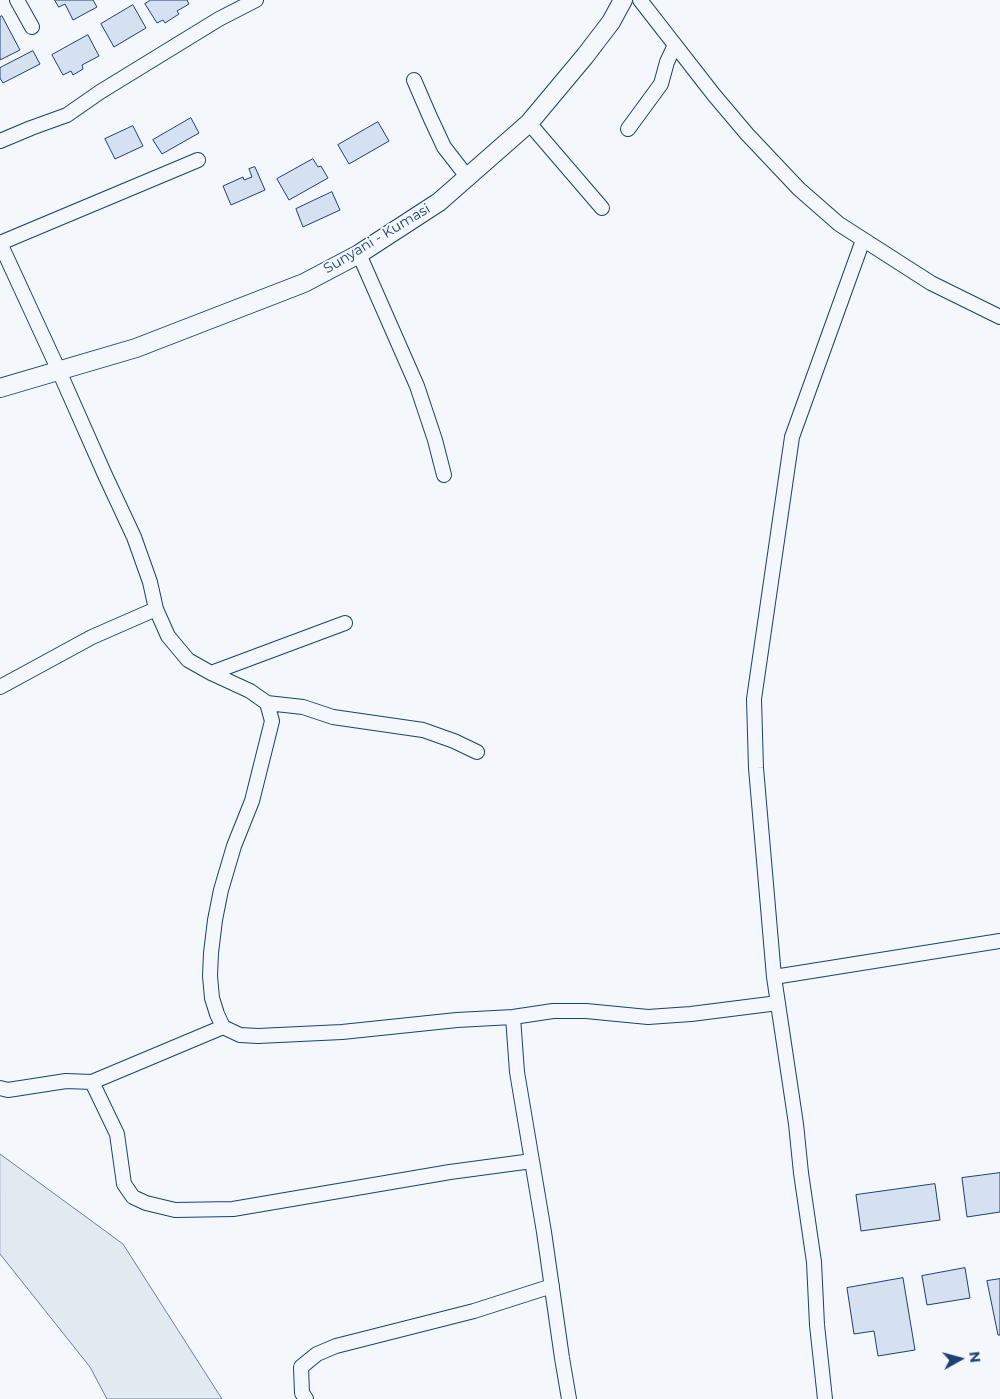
<!DOCTYPE html>
<style>
body{margin:0}
#map{position:relative;width:1000px;height:1399px;overflow:hidden;background:#f4f7fb;font-family:Montserrat,sans-serif}
canvas{display:block}
.north{position:absolute;left:935px;top:1334px;width:50px;height:50px;-webkit-text-stroke:4px #f4f7fb;paint-order:stroke;rotate:83deg;font-size:14px;font-weight:700;line-height:20px;text-align:center;color:#1d3f73}
.north::after{content:'';display:block;margin:auto;width:18px;height:22px;background:#1d3f73;clip-path:polygon(50% 0,100% 100%,50% 72%,0 100%)}
</style>
<div id="map">
<canvas width="1000" height="1399"></canvas>
<div class="north">N</div>
</div>
<script>
const ctx = document.querySelector('canvas').getContext('2d');
ctx.lineJoin = 'round';
function fillPath(path, color) {
  ctx.fillStyle = color;
  ctx.fill(path, 'evenodd');
}
function trace(path, color, width, dash) {
  ctx.strokeStyle = color;
  ctx.lineWidth = width;
  ctx.lineCap = dash ? 'butt' : 'round';
  ctx.setLineDash(dash || []);
  ctx.stroke(path);
}
function drawText(font, color, halo, rows, align = 'center') {
  ctx.font = font + ' Montserrat,sans-serif';
  ctx.lineWidth = 4;
  ctx.setLineDash([]);
  ctx.textBaseline = 'middle';
  ctx.strokeStyle = halo;
  ctx.fillStyle = color;
  for (const [text, x, y, turn = 0] of rows) {
    ctx.save();
    ctx.translate(x, y);
    ctx.rotate((+turn || 0) * Math.PI / 180);
    ctx.textAlign = isNaN(turn) ? turn : align;
    if (halo) ctx.strokeText(text, 0, 0);
    ctx.fillText(text, 0, 0);
    ctx.restore();
  }
}
const green = new Path2D(`
 M 0,1154 L 123,1244 L 222,1399 L 107,1399 L 90,1367 L 0,1254 Z`);
const building = new Path2D(`
 M 55,0 L 93,0 L 97,7 L 73,20 L 65,4 L 59,7 Z
 M 151,0 L 187,0 L 189,4 L 177,11 L 179,14 L 165,23 L 163,20 L 157,23 L 145,4 Z
 M 133,5 L 146,28 L 114,47 L 101,24 Z
 M 2,16 L 20,50 L 0,60 L 0,17 Z
 M 88,35 L 99,56 L 82,65 L 83,69 L 73,75 L 71,71 L 63,75 L 52,55 Z
 M 33,51 L 40,64 L 3,83 L 0,78 L 0,68 Z
 M 191,118 L 199,133 L 162,154 L 153,140 Z
 M 378,122 L 389,141 L 349,164 L 338,145 Z
 M 133,126 L 143,146 L 115,159 L 105,139 Z
 M 313,159 L 318,167 L 321,166 L 328,178 L 289,200 L 277,179 Z
 M 255,167 L 265,190 L 231,205 L 223,186 L 243,177 L 244,180 L 252,177 L 249,169 Z
 M 332,192 L 340,210 L 303,227 L 296,209 Z
 M 1000,1173 L 1000,1212 L 967,1217 L 962,1178 Z
 M 935,1184 L 940,1220 L 861,1231 L 856,1195 Z
 M 965,1268 L 970,1298 L 927,1305 L 922,1276 Z
 M 903,1278 L 915,1350 L 878,1356 L 874,1331 L 854,1334 L 847,1288 Z
 M 1000,1279 L 1000,1335 L 998,1335 L 987,1281 Z`);
const minor = new Path2D(`
 M 17,0 L 32,27
 M 640,0 L 714,95 L 747,134 L 799,189 L 839,224 L 931,283 L 1000,317
 M 414,80 L 430,117 L 444,147 L 468,178
 M 529,123 L 602,208
 M 628,129 L 661,84 L 667,62 L 675,45
 M 0,141 L 31,128 L 67,115 L 100,92 L 219,19 L 256,0
 M 0,243 L 59,371 L 105,475 L 134,537 L 150,582 L 156,609 L 168,636 L 188,660 L 211,673 L 250,691 L 267,703 L 303,707 L 333,717 L 423,730 L 454,741 L 477,752
 M 0,243 L 198,160
 M 359,254 L 417,386 L 435,440 L 444,475
 M 211,673 L 345,623
 M 0,687 L 92,637 L 156,609
 M 774,977 L 1000,941
 M 513,1017 L 517,1072 L 544,1232 L 562,1358 L 569,1399
 M 223,1027 L 240,1035 L 258,1036 L 342,1032 L 457,1020 L 513,1017 L 553,1011 L 586,1011 L 648,1017 L 691,1014 L 778,1003
 M 92,1082 L 117,1134 L 124,1184 L 133,1197 L 146,1203 L 175,1210 L 233,1209 L 450,1172 L 532,1161
 M 0,1088 L 8,1090 L 66,1081 L 92,1082 L 223,1027 L 217,1014 L 212,998 L 210,976 L 211,953 L 215,920 L 221,890 L 234,846 L 252,801 L 272,721 L 267,703
 M 306,1399 L 302,1393 L 301,1367 L 317,1354 L 336,1346 L 474,1311 L 552,1286
 M 825,1399 L 817,1325 L 814,1262 L 801,1173 L 796,1124 L 774,977 L 756,768 L 754,699 L 792,437 L 863,240`);
const major = new Path2D(`
 M 0,388 L 136,348 L 304,283 L 359,254 L 439,202 L 529,123 L 585,56 L 611,22 L 623,0`);
const streetNames = [
 ["Sunyani - Kumasi",377,239,-31]
];
fillPath(green, '#e3e9f0');
trace(green, '#687fa3', 1);
fillPath(building, '#d5e0f0');
trace(building, '#1d3f73', 1);
trace(minor, '#1d3f73', 16);
trace(major, '#1d3f73', 20);
trace(minor, '#f4f7fb', 14);
trace(major, '#f4f7fb', 18);
drawText('14px', '#1d3f73', '#f4f7fb', streetNames);
</script>
